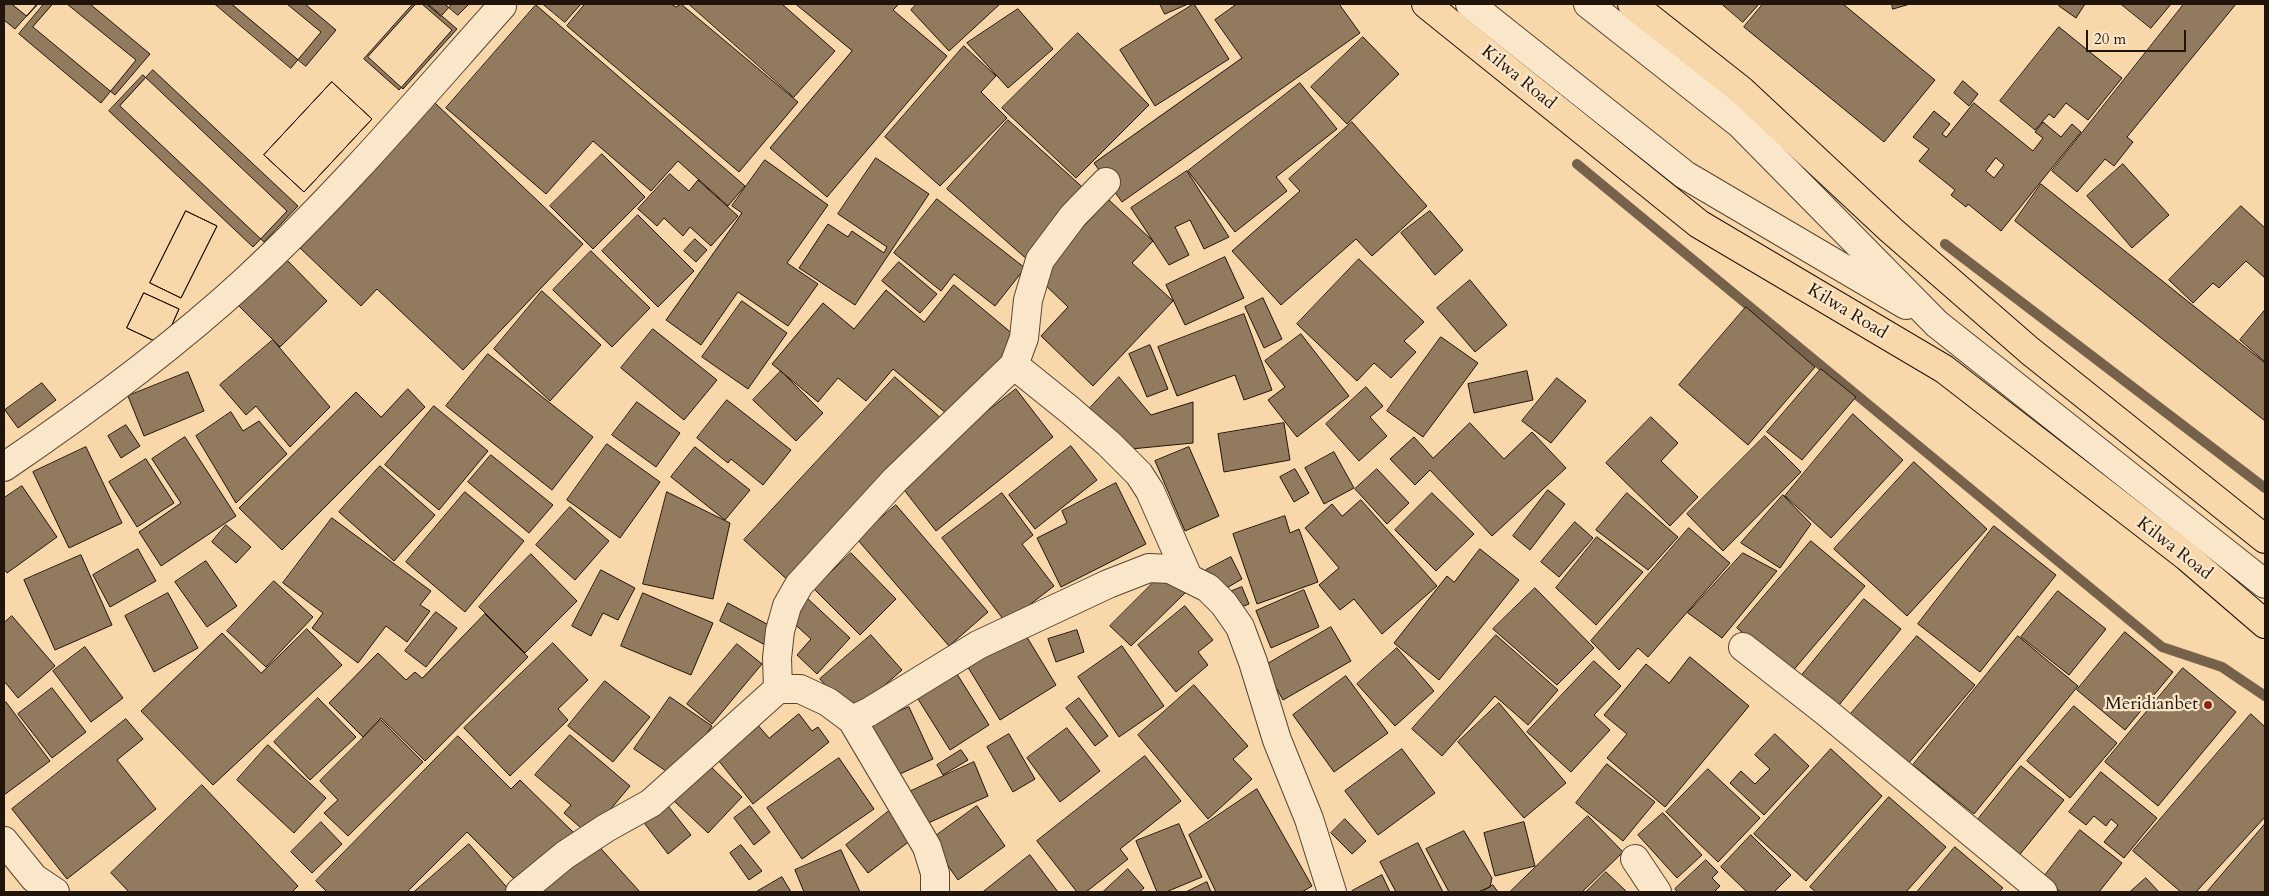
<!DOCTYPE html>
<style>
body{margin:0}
#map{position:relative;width:2269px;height:896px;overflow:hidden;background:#f8d8ab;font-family:Cardo,serif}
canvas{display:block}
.frame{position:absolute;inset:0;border:5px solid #21150b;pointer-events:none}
.scale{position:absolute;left:2086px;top:30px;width:100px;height:22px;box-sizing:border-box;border:2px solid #21150b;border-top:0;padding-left:6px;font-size:15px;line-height:18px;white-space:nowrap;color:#21150b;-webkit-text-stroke:4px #fae6c8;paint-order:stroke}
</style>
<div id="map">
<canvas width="2269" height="896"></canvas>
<div class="frame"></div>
<div class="scale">20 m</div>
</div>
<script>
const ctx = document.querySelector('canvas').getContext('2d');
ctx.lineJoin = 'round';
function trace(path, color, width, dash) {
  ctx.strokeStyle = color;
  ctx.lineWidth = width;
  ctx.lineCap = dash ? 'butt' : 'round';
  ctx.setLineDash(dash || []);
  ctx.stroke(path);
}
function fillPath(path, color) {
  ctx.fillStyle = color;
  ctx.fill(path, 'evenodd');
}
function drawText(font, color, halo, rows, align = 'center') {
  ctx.font = font + ' Cardo,serif';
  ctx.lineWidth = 4.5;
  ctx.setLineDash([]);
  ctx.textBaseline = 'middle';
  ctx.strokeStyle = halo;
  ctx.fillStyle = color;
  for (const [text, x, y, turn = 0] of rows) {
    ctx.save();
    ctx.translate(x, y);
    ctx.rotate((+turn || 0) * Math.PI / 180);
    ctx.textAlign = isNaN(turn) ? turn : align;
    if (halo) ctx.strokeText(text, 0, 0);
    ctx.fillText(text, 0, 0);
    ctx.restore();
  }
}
const stream = new Path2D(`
 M 1577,164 L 2162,647 L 2222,667 L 2265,696
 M 1945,244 L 2265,488`);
const building = new Path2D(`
 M 4,4 L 37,4 L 15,29 L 4,20 Z
 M 12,4 L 38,4 L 27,16 Z
 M 44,4 L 67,4 L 136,60 L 101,103 L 19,34 Z
 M 53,4 L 90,4 L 150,54 L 115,95 L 33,27 Z
 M 215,4 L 287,4 L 321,32 L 291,68 Z
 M 232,4 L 305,4 L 336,30 L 306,66 Z
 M 413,4 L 422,4 L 452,30 L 399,90 L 364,59 Z
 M 416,4 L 428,4 L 457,29 L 403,89 L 368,57 Z
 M 427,4 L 452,4 L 441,16 Z
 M 445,4 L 469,4 L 458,15 Z
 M 543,4 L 581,4 L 565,22 Z
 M 585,4 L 671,4 L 676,7 L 681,4 L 798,102 L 739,172 L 567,26 Z
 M 689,4 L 782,4 L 835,51 L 794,97 Z
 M 796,4 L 899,4 L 893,10 L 947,56 L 827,197 L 770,148 L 852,51 Z
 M 917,4 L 1000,4 L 949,51 L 911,10 Z
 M 1160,4 L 1188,4 L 1165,14 Z
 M 1194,4 L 1229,59 L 1155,106 L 1120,50 Z
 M 1237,4 L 1339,4 L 1360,33 L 1122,202 L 1094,163 L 1242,58 L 1215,20 Z
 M 1722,4 L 1759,4 L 1743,22 Z
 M 1763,4 L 1843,4 L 1935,80 L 1884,142 L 1744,27 Z
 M 1892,4 L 1910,4 L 1893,9 Z
 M 2060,4 L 2085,4 L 2076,18 L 2059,6 Z
 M 2121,4 L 2171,4 L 2151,28 Z
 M 2184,4 L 2236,4 L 2127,137 L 2133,142 L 2114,166 L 2105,159 L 2077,192 L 2052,171 Z
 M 536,5 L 745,186 L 728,206 L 678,161 L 651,191 L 593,141 L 546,194 L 446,108 Z
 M 1018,9 L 1053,49 L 1008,88 L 967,43 Z
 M 2059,27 L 2122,78 L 2088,120 L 2066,103 L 2054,118 L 2049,114 L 2035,130 L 2000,101 Z
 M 1078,33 L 1149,105 L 1076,178 L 1002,108 Z
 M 1363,37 L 1399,74 L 1347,124 L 1311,87 Z
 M 964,46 L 996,76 L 981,92 L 1007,118 L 940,186 L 885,137 Z
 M 153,70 L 298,206 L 264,242 L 120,106 Z
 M 143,75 L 287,211 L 253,247 L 109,111 Z
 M 1963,81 L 1978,94 L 1969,106 L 1954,93 Z
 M 332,82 L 372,119 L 304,192 L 264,155 Z
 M 332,82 L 372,119 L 304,192 L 264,155 Z
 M 1300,83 L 1337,129 L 1276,177 L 1287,191 L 1235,232 L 1188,171 Z
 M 435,103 L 583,244 L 463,370 L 377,289 L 361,306 L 299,247 Z
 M 1974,103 L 2033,151 L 2043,138 L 2035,132 L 2043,122 L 2061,137 L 2072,124 L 2081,132 L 2001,231 L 1968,204 L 1966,207 L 1951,195 L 1955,190 L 1919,161 L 1929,149 L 1913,137 L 1934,111 L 1950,124 L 1942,134 L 1946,137 ZM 1996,158 L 2004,165 L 1994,178 L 1986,171 Z
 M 1008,120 L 1089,193 L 1029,261 L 947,189 Z
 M 1352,122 L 1427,206 L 1372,256 L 1356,239 L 1281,305 L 1232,251 L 1300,191 L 1289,179 Z
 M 602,154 L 645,197 L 593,249 L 550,206 Z
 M 876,158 L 929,194 L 855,305 L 799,268 L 828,224 L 848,237 L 852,231 L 884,253 L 887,247 L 838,214 Z
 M 765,160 L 828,205 L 787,263 L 818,284 L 788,326 L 738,292 L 701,345 L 666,320 L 742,213 L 732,206 Z
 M 2123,164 L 2169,215 L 2132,248 L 2087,196 Z
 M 1187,171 L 1229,237 L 1204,249 L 1190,220 L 1175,227 L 1189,255 L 1169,265 L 1131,208 Z
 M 670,174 L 689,191 L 698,180 L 738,216 L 711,246 L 690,227 L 683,236 L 664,218 L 657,226 L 638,209 Z
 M 2041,184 L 2265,363 L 2265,421 L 2015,221 Z
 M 937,199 L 1025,268 L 995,306 L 954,274 L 941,291 L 894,253 Z
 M 1109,200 L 1153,241 L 1132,263 L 1173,301 L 1093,386 L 1041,336 L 1068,307 L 1037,277 Z
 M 2241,206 L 2265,228 L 2265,278 L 2246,261 L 2219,288 L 2213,283 L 2193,303 L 2169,280 Z
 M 186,211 L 217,226 L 181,298 L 150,283 Z
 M 186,211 L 217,226 L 181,298 L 150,283 Z
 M 1430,211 L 1463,250 L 1435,275 L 1401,233 Z
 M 638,215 L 694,271 L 658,307 L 602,251 Z
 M 695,239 L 707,250 L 696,262 L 684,251 Z
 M 591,251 L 650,308 L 612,347 L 553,290 Z
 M 284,257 L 327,301 L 280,347 L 237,304 Z
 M 1225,257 L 1244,298 L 1185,325 L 1166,285 Z
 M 1359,259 L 1424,322 L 1404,341 L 1416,352 L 1391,378 L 1374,363 L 1357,381 L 1297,324 Z
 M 899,262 L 937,294 L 920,313 L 882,281 Z
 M 1470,280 L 1507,325 L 1475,352 L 1437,308 Z
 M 954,285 L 1020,340 L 953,419 L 893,369 L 866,401 L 838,378 L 818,402 L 772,364 L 823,303 L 854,329 L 886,290 L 924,322 Z
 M 542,291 L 601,345 L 550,401 L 494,349 Z
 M 144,293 L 179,309 L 163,345 L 127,328 Z
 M 144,293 L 179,309 L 163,345 L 127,328 Z
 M 1263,298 L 1282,339 L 1264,348 L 1245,307 Z
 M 742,301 L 787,333 L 748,389 L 702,357 Z
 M 1746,307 L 1815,367 L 1748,445 L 1679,385 Z
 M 2265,310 L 2265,362 L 2240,340 Z
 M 1244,314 L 1272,390 L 1244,400 L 1235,375 L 1177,396 L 1158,347 Z
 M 653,329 L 717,380 L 684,420 L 621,368 Z
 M 1301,334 L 1349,396 L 1297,437 L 1268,400 L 1285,387 L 1265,361 Z
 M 1441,337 L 1478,363 L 1423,437 L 1387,411 Z
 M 273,340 L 330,407 L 290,447 L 256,406 L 246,415 L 220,385 Z
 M 1150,345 L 1168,389 L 1147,397 L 1129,354 Z
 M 488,354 L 593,437 L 552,490 L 446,406 Z
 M 1821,369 L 1856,397 L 1802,460 L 1767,432 Z
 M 781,371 L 823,413 L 796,441 L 753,400 Z
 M 1527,371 L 1533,400 L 1474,413 L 1468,384 Z
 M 188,372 L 204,411 L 144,436 L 128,396 Z
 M 895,377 L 943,420 L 792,584 L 744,540 Z
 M 1119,377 L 1151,415 L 1193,402 L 1193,443 L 1131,449 L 1090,408 Z
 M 1557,378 L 1586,401 L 1551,443 L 1522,421 Z
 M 42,383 L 56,400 L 18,428 L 5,410 Z
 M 1366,387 L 1383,406 L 1370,417 L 1387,436 L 1359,461 L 1326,424 Z
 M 408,389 L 425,407 L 282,550 L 239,508 L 356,392 L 381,417 Z
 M 1016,389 L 1053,437 L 936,531 L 898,482 Z
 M 727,400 L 791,450 L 763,485 L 731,459 L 728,463 L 697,438 Z
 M 637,402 L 680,433 L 656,467 L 612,435 Z
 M 434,406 L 488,451 L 439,510 L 385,465 Z
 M 231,412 L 243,431 L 259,421 L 287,454 L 236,503 L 196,436 Z
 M 1853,414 L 1903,460 L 1831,538 L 1785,496 Z
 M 1651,417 L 1678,443 L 1661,461 L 1698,497 L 1670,526 L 1606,463 Z
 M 1284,423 L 1290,460 L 1224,472 L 1218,434 Z
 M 1470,423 L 1504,459 L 1532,432 L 1566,468 L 1492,536 L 1430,470 L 1415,485 L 1390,459 L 1414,437 L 1433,458 Z
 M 126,425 L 140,446 L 121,458 L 108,436 Z
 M 1765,436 L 1801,472 L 1723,551 L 1687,514 Z
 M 185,437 L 236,516 L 161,566 L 139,532 L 181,503 L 152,459 Z
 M 607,444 L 660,482 L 620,538 L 567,500 Z
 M 1071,446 L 1097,480 L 1035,529 L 1009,495 Z
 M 86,447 L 122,523 L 69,548 L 33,472 Z
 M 695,447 L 750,490 L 725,520 L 671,477 Z
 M 1189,447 L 1219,516 L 1185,531 L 1155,461 Z
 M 1334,452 L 1354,488 L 1324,504 L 1305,468 Z
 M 491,455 L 553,505 L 529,533 L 468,482 Z
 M 146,459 L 174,503 L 137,527 L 109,482 Z
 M 1914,462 L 1987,529 L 1907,616 L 1834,549 Z
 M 380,466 L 435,515 L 394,561 L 339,512 Z
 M 1295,469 L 1309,493 L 1294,502 L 1280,477 Z
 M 1377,469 L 1409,503 L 1387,524 L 1355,489 Z
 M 1116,483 L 1146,544 L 1061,587 L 1037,538 L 1067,523 L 1062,511 Z
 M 22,486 L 57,537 L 7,573 L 4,569 L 4,498 Z
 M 1548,490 L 1565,504 L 1530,550 L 1513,536 Z
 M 465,492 L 524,541 L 465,612 L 406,562 Z
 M 667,492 L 730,523 L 713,599 L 643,584 Z
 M 1002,493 L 1033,535 L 1022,544 L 1054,586 L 1006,623 L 942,538 Z
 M 1432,493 L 1474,534 L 1436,571 L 1395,530 Z
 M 1627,493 L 1678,537 L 1648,570 L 1596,530 Z
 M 1783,495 L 1811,524 L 1780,568 L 1741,543 Z
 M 1361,500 L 1437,586 L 1382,634 L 1354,599 L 1340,610 L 1319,585 L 1339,568 L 1305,528 L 1332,504 L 1342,516 Z
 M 896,505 L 988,612 L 949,646 L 857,539 Z
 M 570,507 L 609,541 L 575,580 L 536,545 Z
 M 1285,516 L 1290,533 L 1299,529 L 1318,582 L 1257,604 L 1233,534 Z
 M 332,518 L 431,591 L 420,605 L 430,611 L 407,642 L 386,626 L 358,663 L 312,628 L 323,613 L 283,583 Z
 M 1575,522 L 1593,538 L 1559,577 L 1541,562 Z
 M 226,525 L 251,547 L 236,563 L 212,542 Z
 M 1994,526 L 2056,575 L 1980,672 L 1918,624 Z
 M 1689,528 L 1730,563 L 1648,657 L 1638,648 L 1619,670 L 1591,641 Z
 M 1597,537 L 1643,572 L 1596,625 L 1556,588 Z
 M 1811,541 L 1865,586 L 1791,673 L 1737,628 Z
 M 138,549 L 156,581 L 110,607 L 93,575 Z
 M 1480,549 L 1519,580 L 1439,680 L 1394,643 L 1447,576 L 1454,582 Z
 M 851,553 L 896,599 L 860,635 L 814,589 Z
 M 1743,553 L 1777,571 L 1722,638 L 1688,613 Z
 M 531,554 L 577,601 L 525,653 L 479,607 Z
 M 81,555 L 112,625 L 55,650 L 24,580 Z
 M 1231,557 L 1242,579 L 1218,593 L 1206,570 Z
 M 206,561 L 237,606 L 207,627 L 175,582 Z
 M 601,570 L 635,588 L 618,620 L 603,613 L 591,636 L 572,626 Z
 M 1164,572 L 1185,593 L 1131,646 L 1110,626 Z
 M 274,581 L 313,617 L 266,667 L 227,631 Z
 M 1242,587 L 1249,604 L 1234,610 L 1227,593 Z
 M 1535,588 L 1594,648 L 1557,685 L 1493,629 Z
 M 1304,590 L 1319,627 L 1271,648 L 1256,611 Z
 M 2058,591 L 2106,629 L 2069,675 L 2021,637 Z
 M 168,593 L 198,648 L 154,672 L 125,616 Z
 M 643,593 L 713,623 L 691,675 L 621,646 Z
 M 807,598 L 850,638 L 817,674 L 797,655 L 811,639 L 788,618 Z
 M 1864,599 L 1901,629 L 1839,705 L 1802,675 Z
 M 728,603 L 778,630 L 769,647 L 720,621 Z
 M 1185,606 L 1213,640 L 1198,652 L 1208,665 L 1176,692 L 1138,645 Z
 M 436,612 L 457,628 L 426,667 L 405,651 Z
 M 485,614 L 528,657 L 425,761 L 381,718 L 363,737 L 329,703 L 378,653 L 406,680 L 415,672 L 422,678 Z
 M 12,616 L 55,666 L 18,698 L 4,681 L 4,623 Z
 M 1331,627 L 1351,661 L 1283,700 L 1264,666 Z
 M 307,629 L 342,665 L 213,785 L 141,711 L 222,633 L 261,673 Z
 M 1022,629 L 1056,685 L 1000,720 L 966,664 Z
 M 1077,630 L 1084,652 L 1056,662 L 1048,639 Z
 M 2125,632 L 2173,672 L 2125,730 L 2077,690 Z
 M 871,635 L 902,670 L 851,715 L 820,679 Z
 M 1496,635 L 1558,690 L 1528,725 L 1495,696 L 1442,756 L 1412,729 Z
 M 1917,636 L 1975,685 L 1907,765 L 1849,716 Z
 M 2018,636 L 2078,686 L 1974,814 L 1913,765 Z
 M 553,643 L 588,680 L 558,709 L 568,720 L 510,776 L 464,728 Z
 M 737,644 L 762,664 L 712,724 L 687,704 Z
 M 1122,646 L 1164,706 L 1119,737 L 1078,677 Z
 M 85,647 L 123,698 L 91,722 L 53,671 Z
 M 1397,648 L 1434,691 L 1395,726 L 1357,684 Z
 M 1690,657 L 1749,706 L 1665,807 L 1607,758 L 1627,734 L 1604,715 L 1646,664 L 1669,683 Z
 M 1594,661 L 1621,686 L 1594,715 L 1610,730 L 1571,772 L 1527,732 Z
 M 2183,668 L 2236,712 L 2158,806 L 2105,762 Z
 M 957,674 L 989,725 L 950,750 L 918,699 Z
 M 1346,676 L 1388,733 L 1334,772 L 1293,715 Z
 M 605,681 L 650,717 L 613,762 L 568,726 Z
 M 1194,685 L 1248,746 L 1233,759 L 1252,779 L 1208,819 L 1138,735 Z
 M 52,688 L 86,732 L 52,758 L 18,714 Z
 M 670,697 L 712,726 L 676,778 L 634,749 Z
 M 318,698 L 356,737 L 310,780 L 274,742 Z
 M 1079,698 L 1108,736 L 1095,746 L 1066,708 Z
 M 6,702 L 50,761 L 4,795 L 4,704 Z
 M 1499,703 L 1566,783 L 1524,818 L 1458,742 Z
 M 2074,706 L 2117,743 L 2070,798 L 2027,761 Z
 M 909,707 L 933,759 L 891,778 L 867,725 Z
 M 799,714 L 812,731 L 818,727 L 829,742 L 753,804 L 715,756 L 756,723 L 769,738 Z
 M 2251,714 L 2265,727 L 2265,817 L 2196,892 L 2181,892 L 2133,851 Z
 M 126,719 L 143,739 L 117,760 L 156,809 L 67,879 L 12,809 Z
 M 381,720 L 423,762 L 348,836 L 324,813 L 338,800 L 320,781 Z
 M 1067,728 L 1100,771 L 1060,802 L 1027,758 Z
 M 1009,734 L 1035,779 L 1013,792 L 987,747 Z
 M 1775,734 L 1809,766 L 1764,815 L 1730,783 L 1741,771 L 1755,784 L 1770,769 L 1755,755 Z
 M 570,735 L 630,786 L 589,835 L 564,813 L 571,805 L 535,775 Z
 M 458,736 L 511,789 L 520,780 L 573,832 L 521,886 L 467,832 L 407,892 L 327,892 L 316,881 Z
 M 268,745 L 326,798 L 294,833 L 237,780 Z
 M 1402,749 L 1435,793 L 1378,835 L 1345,791 Z
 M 1831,749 L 1882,796 L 1806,881 L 1754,834 Z
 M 961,750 L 968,760 L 943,775 L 937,765 Z
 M 1145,756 L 1181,801 L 1120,849 L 1128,859 L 1086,892 L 1077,892 L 1037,841 Z
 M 839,758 L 874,809 L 802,859 L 767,808 Z
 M 974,762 L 988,796 L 924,825 L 909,792 Z
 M 1607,764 L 1655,802 L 1623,841 L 1576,803 Z
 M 709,765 L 742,797 L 708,833 L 674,801 Z
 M 2021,766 L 2064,800 L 2017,858 L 1975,823 Z
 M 1708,769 L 1760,818 L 1718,862 L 1666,812 Z
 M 2101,772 L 2157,818 L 2124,858 L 2104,842 L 2118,825 L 2111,819 L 2106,826 L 2094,816 L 2086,825 L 2069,812 Z
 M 202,785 L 298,886 L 292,892 L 129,892 L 111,873 Z
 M 1257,789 L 1312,886 L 1302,892 L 1216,892 L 1189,835 Z
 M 1889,797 L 1946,847 L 1906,892 L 1816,892 L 1810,887 Z
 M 668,806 L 691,835 L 668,854 L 645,824 Z
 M 750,806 L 770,832 L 754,845 L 734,818 Z
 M 977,806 L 1005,846 L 958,880 L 930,840 Z
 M 889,811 L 911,840 L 868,873 L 846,845 Z
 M 1663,813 L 1702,855 L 1677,878 L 1638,835 Z
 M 1588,816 L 1623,852 L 1582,892 L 1510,892 Z
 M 1345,819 L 1366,841 L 1352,854 L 1331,833 Z
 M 321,822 L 342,844 L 312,873 L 291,852 Z
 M 1524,822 L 1535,866 L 1495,876 L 1484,833 Z
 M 1179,824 L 1202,877 L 1166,892 L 1157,892 L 1136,841 Z
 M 2265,824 L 2265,892 L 2207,892 Z
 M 2080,830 L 2122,863 L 2099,892 L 2061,892 L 2043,878 Z
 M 1464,831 L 1492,878 L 1490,887 L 1478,892 L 1449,892 L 1426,849 Z
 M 1751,835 L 1791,875 L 1774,892 L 1747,892 L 1721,867 Z
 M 594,841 L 640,892 L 538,892 Z
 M 1418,843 L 1443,892 L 1396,892 L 1380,862 Z
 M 469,844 L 511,892 L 414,892 Z
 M 741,845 L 762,871 L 749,880 L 730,853 Z
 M 1955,847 L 2003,888 L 1999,892 L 1917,892 Z
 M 841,850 L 860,892 L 804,892 L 795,870 Z
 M 1030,855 L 1058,892 L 983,892 Z
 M 1706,860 L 1718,872 L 1712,878 L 1720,886 L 1714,892 L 1678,892 L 1675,889 Z
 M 1128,869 L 1144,888 L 1139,892 L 1103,892 Z
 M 1606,872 L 1627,892 L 1586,892 Z
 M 1382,875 L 1390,892 L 1352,892 L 1352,891 Z
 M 782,877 L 791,892 L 756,892 Z
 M 2146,878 L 2159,892 L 2130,892 Z
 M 1207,882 L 1211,892 L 1186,892 Z
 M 1493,885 L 1498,892 L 1482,892 Z`);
const minor = new Path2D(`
 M 1470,4 L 1685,175 L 1906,305
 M 1588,4 L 1740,124 L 1937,324 L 2265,584
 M 1014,365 L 1071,411 L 1109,444 L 1139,474 L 1150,491 L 1188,577
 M 4,467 C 88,410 171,349 246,280 C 338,195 419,99 502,6
 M 1743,647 L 1826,712 L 2043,892
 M 778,689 L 777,658 L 780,631 L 787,606 L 799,585 L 895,480 L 1014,365 L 1024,338 L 1028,300 L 1040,260 L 1073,216 L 1106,182
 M 852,720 L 927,847 L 935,873 L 935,892
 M 4,841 L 34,878 L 55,892
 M 1635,859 L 1657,892
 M 520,892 L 565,855 L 606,828 L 651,803 L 778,689 L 800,689 L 828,702 L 852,720 L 869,712 L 978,645 L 1108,584 L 1149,568 L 1170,569 L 1208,588 L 1224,604 L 1240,627 L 1253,662 L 1277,740 L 1309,819 L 1332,892`);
const highway = new Path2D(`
 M 1426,4 L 1699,224 L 1944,369 L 2187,557 L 2265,624
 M 1632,4 L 1741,90 L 1891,230 L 2030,351 L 2265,539`);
const markers = [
 [2208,705,5,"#8f2418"]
];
const streetNames = [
 ["Kilwa Road",1518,78,39],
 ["Kilwa Road",1847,312,31],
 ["Kilwa Road",2174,549,38]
];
const poiNames = [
 ["Meridianbet",2198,705]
];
trace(stream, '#76624b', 10);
fillPath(building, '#917a5e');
trace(building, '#21150b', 1);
trace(minor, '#574633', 30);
trace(highway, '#21150b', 30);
trace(minor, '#fae6c8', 28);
trace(highway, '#f8d8ab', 28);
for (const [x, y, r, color] of markers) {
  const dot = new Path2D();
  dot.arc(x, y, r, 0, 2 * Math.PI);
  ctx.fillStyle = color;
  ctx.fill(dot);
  trace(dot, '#fae6c8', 2);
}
drawText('18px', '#21150b', '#fae6c8', streetNames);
drawText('18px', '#21150b', '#fae6c8', poiNames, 'right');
</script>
